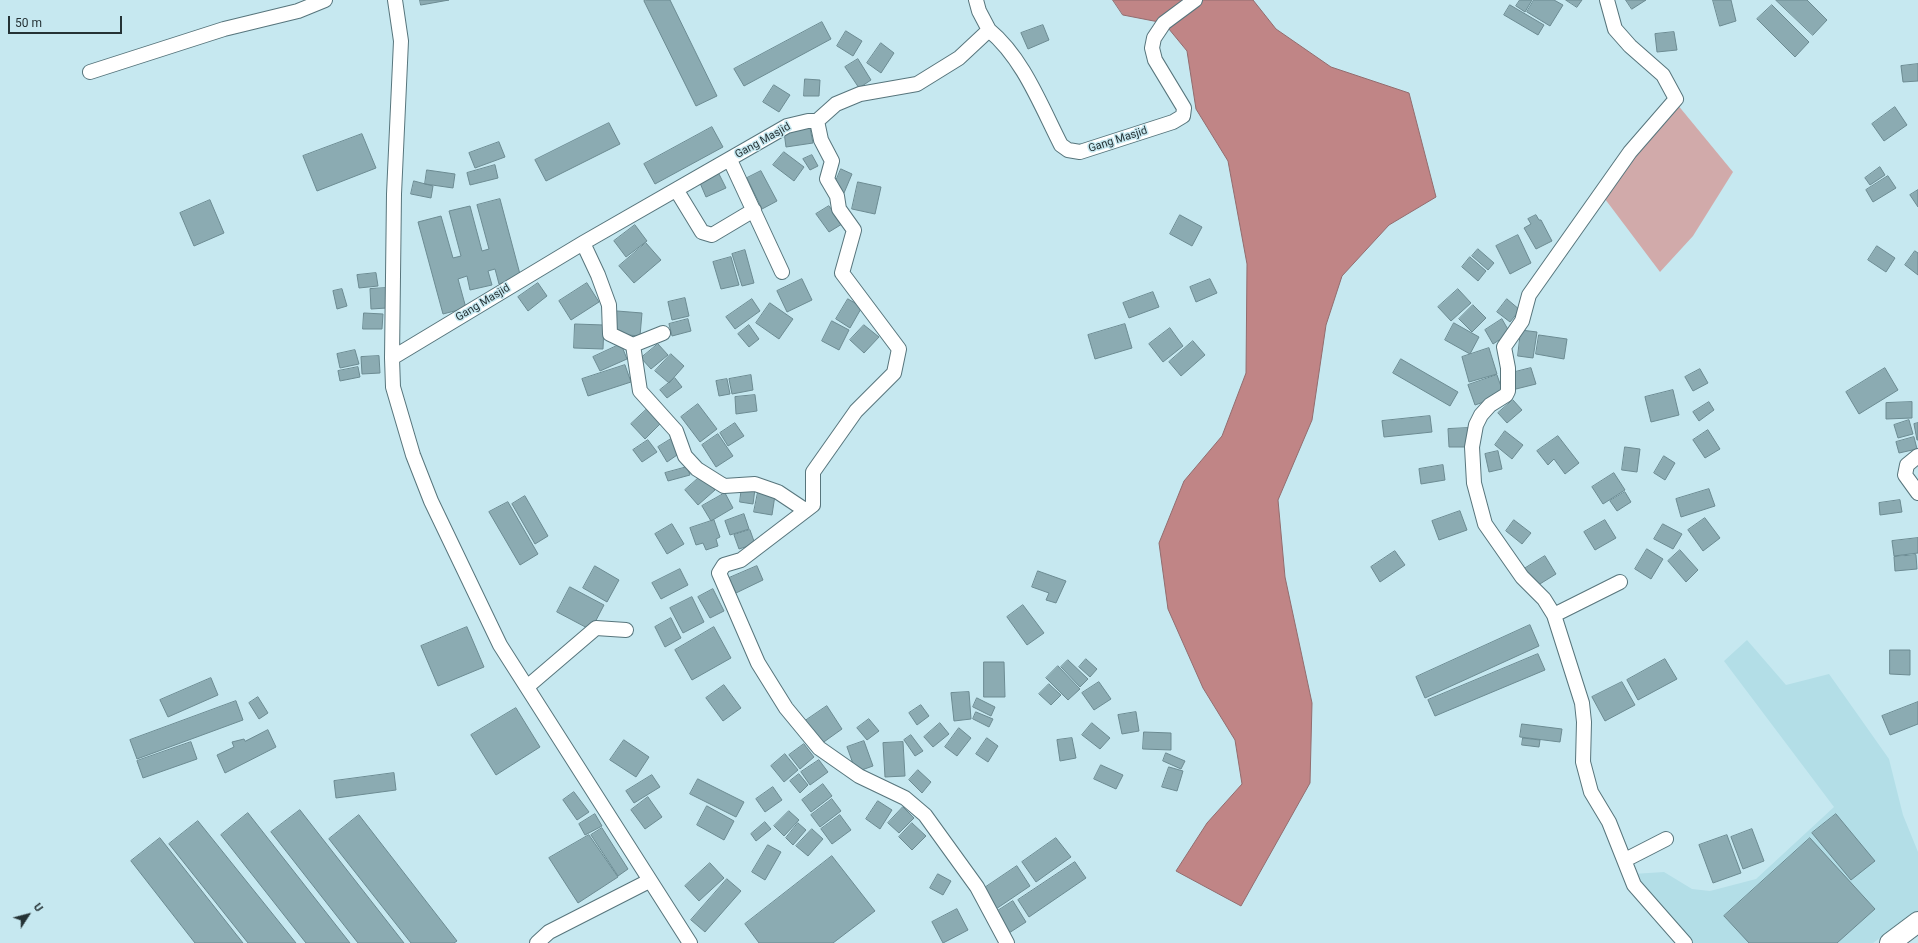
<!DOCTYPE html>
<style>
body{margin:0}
#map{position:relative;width:1918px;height:943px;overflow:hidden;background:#c6e8f0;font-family:Roboto,sans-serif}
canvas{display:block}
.north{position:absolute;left:8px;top:895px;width:40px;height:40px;-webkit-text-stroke:3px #c6e8f0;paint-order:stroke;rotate:54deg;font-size:11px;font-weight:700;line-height:16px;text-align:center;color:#253235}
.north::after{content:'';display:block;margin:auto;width:14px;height:18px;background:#253235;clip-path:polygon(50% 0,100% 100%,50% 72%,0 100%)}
.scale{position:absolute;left:8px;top:16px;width:114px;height:18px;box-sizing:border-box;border:2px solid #253235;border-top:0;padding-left:5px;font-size:12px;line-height:14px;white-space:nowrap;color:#253235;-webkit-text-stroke:3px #c6e8f0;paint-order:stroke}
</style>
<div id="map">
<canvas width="1918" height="943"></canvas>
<div class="north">U</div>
<div class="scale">50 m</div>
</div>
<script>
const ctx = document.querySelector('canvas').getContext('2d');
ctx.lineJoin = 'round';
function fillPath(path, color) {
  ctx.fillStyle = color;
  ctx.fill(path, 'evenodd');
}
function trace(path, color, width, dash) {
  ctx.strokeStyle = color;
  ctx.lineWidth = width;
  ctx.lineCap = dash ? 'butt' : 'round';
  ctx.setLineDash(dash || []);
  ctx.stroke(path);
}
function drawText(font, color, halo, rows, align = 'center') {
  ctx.font = font + ' Roboto,sans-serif';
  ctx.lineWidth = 3;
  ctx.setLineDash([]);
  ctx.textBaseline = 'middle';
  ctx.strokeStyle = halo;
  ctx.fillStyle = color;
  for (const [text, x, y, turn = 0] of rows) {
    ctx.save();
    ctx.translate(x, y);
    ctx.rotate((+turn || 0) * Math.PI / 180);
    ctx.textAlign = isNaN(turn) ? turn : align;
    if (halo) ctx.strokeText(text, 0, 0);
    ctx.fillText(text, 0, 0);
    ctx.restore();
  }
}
const built = new Path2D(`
 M 1747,640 L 1786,685 L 1829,674 L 1889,759 L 1903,815 L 1918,852 L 1918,911 L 1873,943 L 1691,943 L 1633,874 L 1664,872 L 1692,889 L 1710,891 L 1756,879 L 1834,807 L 1724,661 Z`);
const green = new Path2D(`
 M 1677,104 L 1733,172 L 1693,236 L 1660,272 L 1602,195 Z`);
const water = new Path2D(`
 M 1113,0 L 1253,0 L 1276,29 L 1331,67 L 1409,93 L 1436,197 L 1389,225 L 1342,276 L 1326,325 L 1312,420 L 1278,500 L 1285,577 L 1312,703 L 1310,783 L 1241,906 L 1176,871 L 1207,823 L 1242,784 L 1235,740 L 1203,688 L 1168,609 L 1159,543 L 1184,481 L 1222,436 L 1246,373 L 1247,264 L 1228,161 L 1196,109 L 1187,51 L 1164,23 L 1123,15 Z`);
const building = new Path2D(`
 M 420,0 L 449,0 L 421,5 Z
 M 646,0 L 670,0 L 717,96 L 696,106 L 644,1 Z
 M 1520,0 L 1532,0 L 1525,12 L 1516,6 Z
 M 1534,0 L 1554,0 L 1563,5 L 1550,26 L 1527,12 Z
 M 1566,0 L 1582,0 L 1577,7 Z
 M 1626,0 L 1646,0 L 1632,9 Z
 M 1713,0 L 1731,0 L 1736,21 L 1720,26 Z
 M 1776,0 L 1807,0 L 1827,20 L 1813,35 Z
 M 1510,5 L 1544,25 L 1538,35 L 1504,15 Z
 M 1772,5 L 1809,42 L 1795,57 L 1757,19 Z
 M 822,22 L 831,39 L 744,86 L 734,69 Z
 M 1043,25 L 1049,40 L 1028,49 L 1021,33 Z
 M 846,31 L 862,41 L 853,56 L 837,46 Z
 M 1674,32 L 1677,50 L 1657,52 L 1655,34 Z
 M 881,43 L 894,53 L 881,73 L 867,63 Z
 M 858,59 L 871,80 L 859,88 L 845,67 Z
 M 1918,64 L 1918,81 L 1903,82 L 1901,66 Z
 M 805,79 L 820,80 L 819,96 L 804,96 Z
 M 774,85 L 790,95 L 779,112 L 763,102 Z
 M 1895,107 L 1907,125 L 1884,141 L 1872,124 Z
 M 609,123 L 620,144 L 546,181 L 535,160 Z
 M 712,127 L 723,147 L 655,184 L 644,164 Z
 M 810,128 L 813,143 L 786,147 L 784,132 Z
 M 362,134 L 376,168 L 317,191 L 303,156 Z
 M 499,142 L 505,157 L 475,168 L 469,153 Z
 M 784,152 L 804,167 L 794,181 L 773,165 Z
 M 812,155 L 818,166 L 810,170 L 803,159 Z
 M 495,165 L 498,178 L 470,185 L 467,173 Z
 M 1880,167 L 1885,175 L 1870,185 L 1865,178 Z
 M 841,169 L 852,174 L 844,193 L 833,188 Z
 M 427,170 L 455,174 L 453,188 L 425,184 Z
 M 761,171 L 777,201 L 762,209 L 747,178 Z
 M 719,174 L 726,188 L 706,197 L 700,183 Z
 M 1888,176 L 1896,188 L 1873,202 L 1866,190 Z
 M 414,181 L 433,186 L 431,198 L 411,194 Z
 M 858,182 L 881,187 L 875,214 L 852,209 Z
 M 1918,190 L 1918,207 L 1910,195 Z
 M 500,199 L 521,278 L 499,284 L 495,269 L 488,271 L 492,285 L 470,290 L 467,276 L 458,279 L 466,308 L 443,314 L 418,222 L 441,216 L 453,258 L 461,256 L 449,211 L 470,206 L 482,251 L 489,249 L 477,205 Z
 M 210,200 L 224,233 L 194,246 L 180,213 Z
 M 829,206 L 842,224 L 829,232 L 816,214 Z
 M 1180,215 L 1202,227 L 1192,246 L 1170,234 Z
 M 1536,215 L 1539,220 L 1541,220 L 1552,241 L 1536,249 L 1524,228 L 1531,224 L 1528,219 Z
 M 635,225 L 647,241 L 626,257 L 614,241 Z
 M 1518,235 L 1531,263 L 1510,274 L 1496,246 Z
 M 646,243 L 661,260 L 634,283 L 619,266 Z
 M 1877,246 L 1895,258 L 1886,272 L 1868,260 Z
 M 1478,249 L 1494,263 L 1488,270 L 1472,256 Z
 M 745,250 L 754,283 L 742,286 L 732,254 Z
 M 1915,251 L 1918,253 L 1918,275 L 1905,265 Z
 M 731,257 L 739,285 L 721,289 L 713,262 Z
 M 1470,257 L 1486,271 L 1478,281 L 1462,267 Z
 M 376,273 L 378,286 L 359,288 L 357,275 Z
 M 802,279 L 812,300 L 787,312 L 777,291 Z
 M 1210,279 L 1217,293 L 1196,302 L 1190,287 Z
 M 538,283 L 547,296 L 528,311 L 518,297 Z
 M 587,283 L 599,302 L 571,320 L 559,301 Z
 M 386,288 L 387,308 L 371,309 L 370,289 Z
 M 342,289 L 347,306 L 337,309 L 333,291 Z
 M 1458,289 L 1471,303 L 1451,321 L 1438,307 Z
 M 1153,292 L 1159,307 L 1129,318 L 1123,303 Z
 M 685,298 L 689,316 L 672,320 L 668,302 Z
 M 752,299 L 760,311 L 735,329 L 726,317 Z
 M 848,299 L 862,307 L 850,328 L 836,319 Z
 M 1507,299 L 1520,310 L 1510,322 L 1497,312 Z
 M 770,303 L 793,319 L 779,339 L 756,323 Z
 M 1473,305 L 1486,318 L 1472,332 L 1459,319 Z
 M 617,311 L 642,313 L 640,336 L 616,334 Z
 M 364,313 L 383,314 L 382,329 L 363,329 Z
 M 688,319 L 691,331 L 672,336 L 669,324 Z
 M 1502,319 L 1510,333 L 1493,344 L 1485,330 Z
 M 832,321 L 849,330 L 839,350 L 822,341 Z
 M 1454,323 L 1479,337 L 1470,354 L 1445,340 Z
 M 575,324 L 604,325 L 603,349 L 574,348 Z
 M 1125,324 L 1132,348 L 1095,359 L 1088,335 Z
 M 749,325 L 759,339 L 749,347 L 738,334 Z
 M 864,325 L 879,337 L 864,353 L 850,340 Z
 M 1170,328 L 1183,346 L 1163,362 L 1149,344 Z
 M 1521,330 L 1537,332 L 1533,358 L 1518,356 Z
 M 1539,335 L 1567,339 L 1564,359 L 1536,354 Z
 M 1193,341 L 1205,355 L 1181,376 L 1169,362 Z
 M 621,344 L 627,359 L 600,371 L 593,357 Z
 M 658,344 L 668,355 L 651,369 L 641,358 Z
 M 1489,348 L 1497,374 L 1469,382 L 1462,357 Z
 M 355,350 L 359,364 L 340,368 L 337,354 Z
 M 671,354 L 684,366 L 669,383 L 655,371 Z
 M 379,356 L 380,373 L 362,374 L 361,357 Z
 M 1401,359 L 1458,392 L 1450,406 L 1393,373 Z
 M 625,365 L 631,382 L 588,396 L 582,379 Z
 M 358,367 L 360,377 L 340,381 L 338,371 Z
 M 1531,368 L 1536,384 L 1516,389 L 1511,373 Z
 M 1885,368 L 1898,390 L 1859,414 L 1846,392 Z
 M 1700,369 L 1708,383 L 1693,391 L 1685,377 Z
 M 751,375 L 753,390 L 732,394 L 729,379 Z
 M 1497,375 L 1504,395 L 1475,405 L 1468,385 Z
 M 675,378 L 682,387 L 667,398 L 660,390 Z
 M 727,379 L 730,394 L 719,396 L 716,381 Z
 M 1673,390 L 1679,415 L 1651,422 L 1645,397 Z
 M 755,395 L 757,411 L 736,414 L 735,397 Z
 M 1513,400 L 1522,410 L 1507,423 L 1498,413 Z
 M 1709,402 L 1714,410 L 1699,421 L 1693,412 Z
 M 1912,402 L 1912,418 L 1886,419 L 1886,403 Z
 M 698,404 L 717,429 L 700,442 L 681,417 Z
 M 647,409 L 661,423 L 645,439 L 631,424 Z
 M 1430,416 L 1432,432 L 1384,437 L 1382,421 Z
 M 1909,420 L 1913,434 L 1898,438 L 1894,425 Z
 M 735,423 L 744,436 L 728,446 L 720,433 Z
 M 1918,423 L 1918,440 L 1917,440 L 1914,424 Z
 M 1468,428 L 1469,447 L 1449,447 L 1448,429 Z
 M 1708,430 L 1720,449 L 1705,458 L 1693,440 Z
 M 1505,431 L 1523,445 L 1512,459 L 1495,445 Z
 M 718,434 L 733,456 L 716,467 L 702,445 Z
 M 1558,436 L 1579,463 L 1565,474 L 1554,459 L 1548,465 L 1537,451 Z
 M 1914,437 L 1917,449 L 1899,453 L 1896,442 Z
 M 671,439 L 680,453 L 667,462 L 658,447 Z
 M 648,440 L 657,452 L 642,462 L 633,450 Z
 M 1625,447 L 1640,449 L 1637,472 L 1622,470 Z
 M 1498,451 L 1502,469 L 1489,472 L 1485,454 Z
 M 1664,456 L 1675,463 L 1665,480 L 1654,473 Z
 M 1443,465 L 1445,480 L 1421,484 L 1419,469 Z
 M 687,467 L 690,475 L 668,481 L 665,473 Z
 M 1614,473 L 1625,490 L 1603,504 L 1592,487 Z
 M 702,475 L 715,490 L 698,505 L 685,490 Z
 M 742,486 L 755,489 L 753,504 L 740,502 Z
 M 1709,489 L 1715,506 L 1681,517 L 1676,499 Z
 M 758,492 L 775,495 L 772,515 L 754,512 Z
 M 1625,492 L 1631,502 L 1617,511 L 1610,501 Z
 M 725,493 L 733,508 L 711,521 L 702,506 Z
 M 525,496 L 548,536 L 535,544 L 512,504 Z
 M 1900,500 L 1902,512 L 1880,515 L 1879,503 Z
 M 508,502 L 538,554 L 520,565 L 489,512 Z
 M 1460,511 L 1467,530 L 1439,540 L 1432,521 Z
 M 744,514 L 749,529 L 730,535 L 725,521 Z
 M 1705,518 L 1720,538 L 1703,551 L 1688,530 Z
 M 714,520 L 720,537 L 716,539 L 718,546 L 706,550 L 703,543 L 696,545 L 690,528 Z
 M 1514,520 L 1531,533 L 1522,544 L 1506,531 Z
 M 1605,520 L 1616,538 L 1595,550 L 1584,532 Z
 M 672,524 L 684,544 L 667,554 L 655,534 Z
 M 1663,524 L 1682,534 L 1673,549 L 1654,539 Z
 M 750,530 L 755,544 L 739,549 L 734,535 Z
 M 1918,538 L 1918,553 L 1894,556 L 1892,541 Z
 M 1647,549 L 1663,559 L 1651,579 L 1635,569 Z
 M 1680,550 L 1698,570 L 1686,582 L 1668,561 Z
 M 1395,551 L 1405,565 L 1380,582 L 1371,567 Z
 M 1916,555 L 1917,569 L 1895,571 L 1894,557 Z
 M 1545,556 L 1556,574 L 1535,587 L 1524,569 Z
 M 595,566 L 619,580 L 607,602 L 583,588 Z
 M 757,566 L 763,580 L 736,593 L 729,578 Z
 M 680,569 L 688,585 L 661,599 L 652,583 Z
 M 1038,571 L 1066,581 L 1056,603 L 1046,600 L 1049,593 L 1032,587 Z
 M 570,587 L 604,605 L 591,630 L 557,612 Z
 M 713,589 L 724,611 L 710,618 L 698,597 Z
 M 692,597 L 704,622 L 683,633 L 670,608 Z
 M 1023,605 L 1044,633 L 1027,645 L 1007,617 Z
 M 671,618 L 681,638 L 665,647 L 655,627 Z
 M 1530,625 L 1539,646 L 1425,698 L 1416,677 Z
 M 467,627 L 484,667 L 438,686 L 421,646 Z
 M 714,627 L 731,658 L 692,680 L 675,650 Z
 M 1890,650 L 1910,650 L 1910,675 L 1890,674 Z
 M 1538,654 L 1545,670 L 1435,716 L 1428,700 Z
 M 1086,659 L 1097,669 L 1090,677 L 1079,667 Z
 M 1665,659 L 1677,679 L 1638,700 L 1627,680 Z
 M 1068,660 L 1088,679 L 1080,687 L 1061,667 Z
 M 984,662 L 1004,662 L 1005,697 L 984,697 Z
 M 1058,666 L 1080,689 L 1068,700 L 1046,678 Z
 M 211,678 L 218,695 L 168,717 L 160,700 Z
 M 1099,682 L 1111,699 L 1094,710 L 1082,693 Z
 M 1622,682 L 1635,705 L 1605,721 L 1592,697 Z
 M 1049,684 L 1061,695 L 1051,705 L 1039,694 Z
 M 724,685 L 741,708 L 723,721 L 706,698 Z
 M 969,692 L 971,719 L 954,721 L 951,693 Z
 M 258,697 L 268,713 L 259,719 L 249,703 Z
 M 977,698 L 995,707 L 991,716 L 973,707 Z
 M 236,701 L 243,720 L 137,759 L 130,740 Z
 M 1918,702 L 1918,724 L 1890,735 L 1882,716 Z
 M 921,705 L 929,716 L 917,725 L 909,713 Z
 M 827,706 L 842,729 L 821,744 L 805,721 Z
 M 516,708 L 540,747 L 496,775 L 471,735 Z
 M 976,712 L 993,719 L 989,727 L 973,719 Z
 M 1136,712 L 1139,731 L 1122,734 L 1118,715 Z
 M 869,719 L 879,731 L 867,740 L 857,728 Z
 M 940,723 L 949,734 L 933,747 L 924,737 Z
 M 1092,723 L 1110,738 L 1100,749 L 1082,735 Z
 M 1522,724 L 1562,729 L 1560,742 L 1520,737 Z
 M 959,728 L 971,738 L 957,756 L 945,747 Z
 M 268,730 L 276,747 L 225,773 L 217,755 L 234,747 L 232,742 L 244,739 L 245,741 Z
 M 1144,732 L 1171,733 L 1171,750 L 1143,749 Z
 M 911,735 L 923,751 L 915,756 L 904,740 Z
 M 987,738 L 998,746 L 988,762 L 976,754 Z
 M 1072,738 L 1076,758 L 1060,761 L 1057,740 Z
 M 1523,738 L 1540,740 L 1539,747 L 1522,745 Z
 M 624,740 L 649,757 L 636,777 L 610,760 Z
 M 864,741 L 873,766 L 856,772 L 847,747 Z
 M 191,742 L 197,759 L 143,778 L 137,761 Z
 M 903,742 L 905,776 L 885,777 L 883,743 Z
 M 804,744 L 814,757 L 800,769 L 789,755 Z
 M 1166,753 L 1185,761 L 1181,769 L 1163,761 Z
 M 785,754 L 798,770 L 784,782 L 771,766 Z
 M 819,760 L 828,772 L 810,785 L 801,772 Z
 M 1101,765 L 1123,775 L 1116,789 L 1094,779 Z
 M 1169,767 L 1183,771 L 1177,791 L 1162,787 Z
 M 918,770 L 931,782 L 922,793 L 909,780 Z
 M 394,773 L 396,790 L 336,798 L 334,781 Z
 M 799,774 L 808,785 L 800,793 L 790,781 Z
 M 652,775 L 660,787 L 634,803 L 626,791 Z
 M 698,779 L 744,802 L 736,817 L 690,794 Z
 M 823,784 L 832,796 L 811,812 L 802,800 Z
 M 773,787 L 782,800 L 765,812 L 756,799 Z
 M 574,792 L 589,812 L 577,820 L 563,800 Z
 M 648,797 L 662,817 L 645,829 L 631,810 Z
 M 832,799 L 841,811 L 820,827 L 811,815 Z
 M 878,801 L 892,810 L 880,829 L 866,819 Z
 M 707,806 L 734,821 L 724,840 L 697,825 Z
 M 903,807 L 914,818 L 899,833 L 888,823 Z
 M 300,810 L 404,943 L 358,943 L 271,832 Z
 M 789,811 L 799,820 L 784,836 L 774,826 Z
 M 248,813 L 350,943 L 306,943 L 221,835 Z
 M 595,814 L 602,826 L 585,835 L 579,824 Z
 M 1836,814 L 1875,861 L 1851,880 L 1812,833 Z
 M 359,815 L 457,941 L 454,943 L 411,943 L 329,839 Z
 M 840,815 L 851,830 L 832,844 L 821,829 Z
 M 198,821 L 296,943 L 248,943 L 169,844 Z
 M 765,822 L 771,829 L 756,841 L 751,834 Z
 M 798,823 L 806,830 L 793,845 L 786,838 Z
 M 912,823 L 926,836 L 912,850 L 899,837 Z
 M 602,828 L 628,869 L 618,876 L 591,835 Z
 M 812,829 L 823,839 L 808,856 L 796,846 Z
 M 1752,829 L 1764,861 L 1743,869 L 1731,837 Z
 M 589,835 L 618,877 L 578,903 L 549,858 Z
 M 1727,835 L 1741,873 L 1713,883 L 1699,845 Z
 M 160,838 L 243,943 L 195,943 L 131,861 Z
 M 1056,838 L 1071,857 L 1036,882 L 1022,862 Z
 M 1810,838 L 1875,909 L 1837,943 L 1749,943 L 1724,916 Z
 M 768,845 L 781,852 L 765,880 L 752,872 Z
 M 832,856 L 875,911 L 833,943 L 759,943 L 745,924 Z
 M 1075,862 L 1086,878 L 1029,917 L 1018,900 Z
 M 710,863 L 724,878 L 699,901 L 685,886 Z
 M 1017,866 L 1030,886 L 993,911 L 980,891 Z
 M 938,874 L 951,881 L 943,895 L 930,888 Z
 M 727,879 L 741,891 L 705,932 L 691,920 Z
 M 1013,901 L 1026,922 L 1009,933 L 996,912 Z
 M 957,909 L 968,930 L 943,943 L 932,922 Z`);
const street = new Path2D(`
 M 395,0 L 401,41 L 394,194 L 392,358 L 393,387 L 413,455 L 431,501 L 500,645 L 690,943
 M 976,0 L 979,11 L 989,30
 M 1607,0 L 1615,29 L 1630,46 L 1663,75 L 1676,99 L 1630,152 L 1529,295 L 1522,321 L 1504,347 L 1508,368 L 1508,391 L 1506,395 L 1490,405 L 1481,415 L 1476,425 L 1472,447 L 1474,483 L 1485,524 L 1522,577 L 1544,599 L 1554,615 L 1582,703 L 1584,722 L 1583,762 L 1591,792 L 1609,822 L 1634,885 L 1685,943
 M 90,72 L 224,29 L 298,11 L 325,0
 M 817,121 L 821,140 L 832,161 L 827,179 L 837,196 L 839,209 L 854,230 L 842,273 L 899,349 L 894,373 L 856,411 L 813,472 L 813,505 L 741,560 L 724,565 L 719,573 L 758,663 L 786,708 L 819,748 L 859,776 L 905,798 L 925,815 L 977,887 L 1007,943
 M 730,160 L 782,272
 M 677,191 L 702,232 L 712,235 L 754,210
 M 583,243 L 598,275 L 609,305 L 610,334 L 633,345 L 663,333
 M 633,345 L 640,391 L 676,431 L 685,456 L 697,469 L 724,486 L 755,484 L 778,492 L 805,510
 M 392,358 L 583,243 L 787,126 L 808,121 L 817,121 L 836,104 L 860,94 L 917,84 L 959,58 L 989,30 C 1023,58 1041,106 1061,145 L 1068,150 L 1080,152 L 1173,122 L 1183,116 L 1184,108 L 1155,60 L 1152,48 L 1154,38 L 1164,23 L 1195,0
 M 1918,456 L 1907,465 L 1905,475 L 1918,493
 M 1554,615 L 1620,582
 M 527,687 L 596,628 L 626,630
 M 1625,860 L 1666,839
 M 537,943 L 549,932 L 649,881`);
const secondary = new Path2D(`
 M 1890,943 L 1918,922`);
const streetNames = [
 ["Gang Masjid",1118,140,-18],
 ["Gang Masjid",763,141,-29],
 ["Gang Masjid",483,303,-31]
];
fillPath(built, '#b3dee7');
fillPath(green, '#d1aaaa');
fillPath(water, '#c08586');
trace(water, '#926c6e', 1);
fillPath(building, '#8babb2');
trace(building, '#6c8b92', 1);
trace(street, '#57757c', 16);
trace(secondary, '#57757c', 22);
trace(street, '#fff', 14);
trace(secondary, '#fff', 20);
drawText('11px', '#253235', '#c6e8f0', streetNames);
</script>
